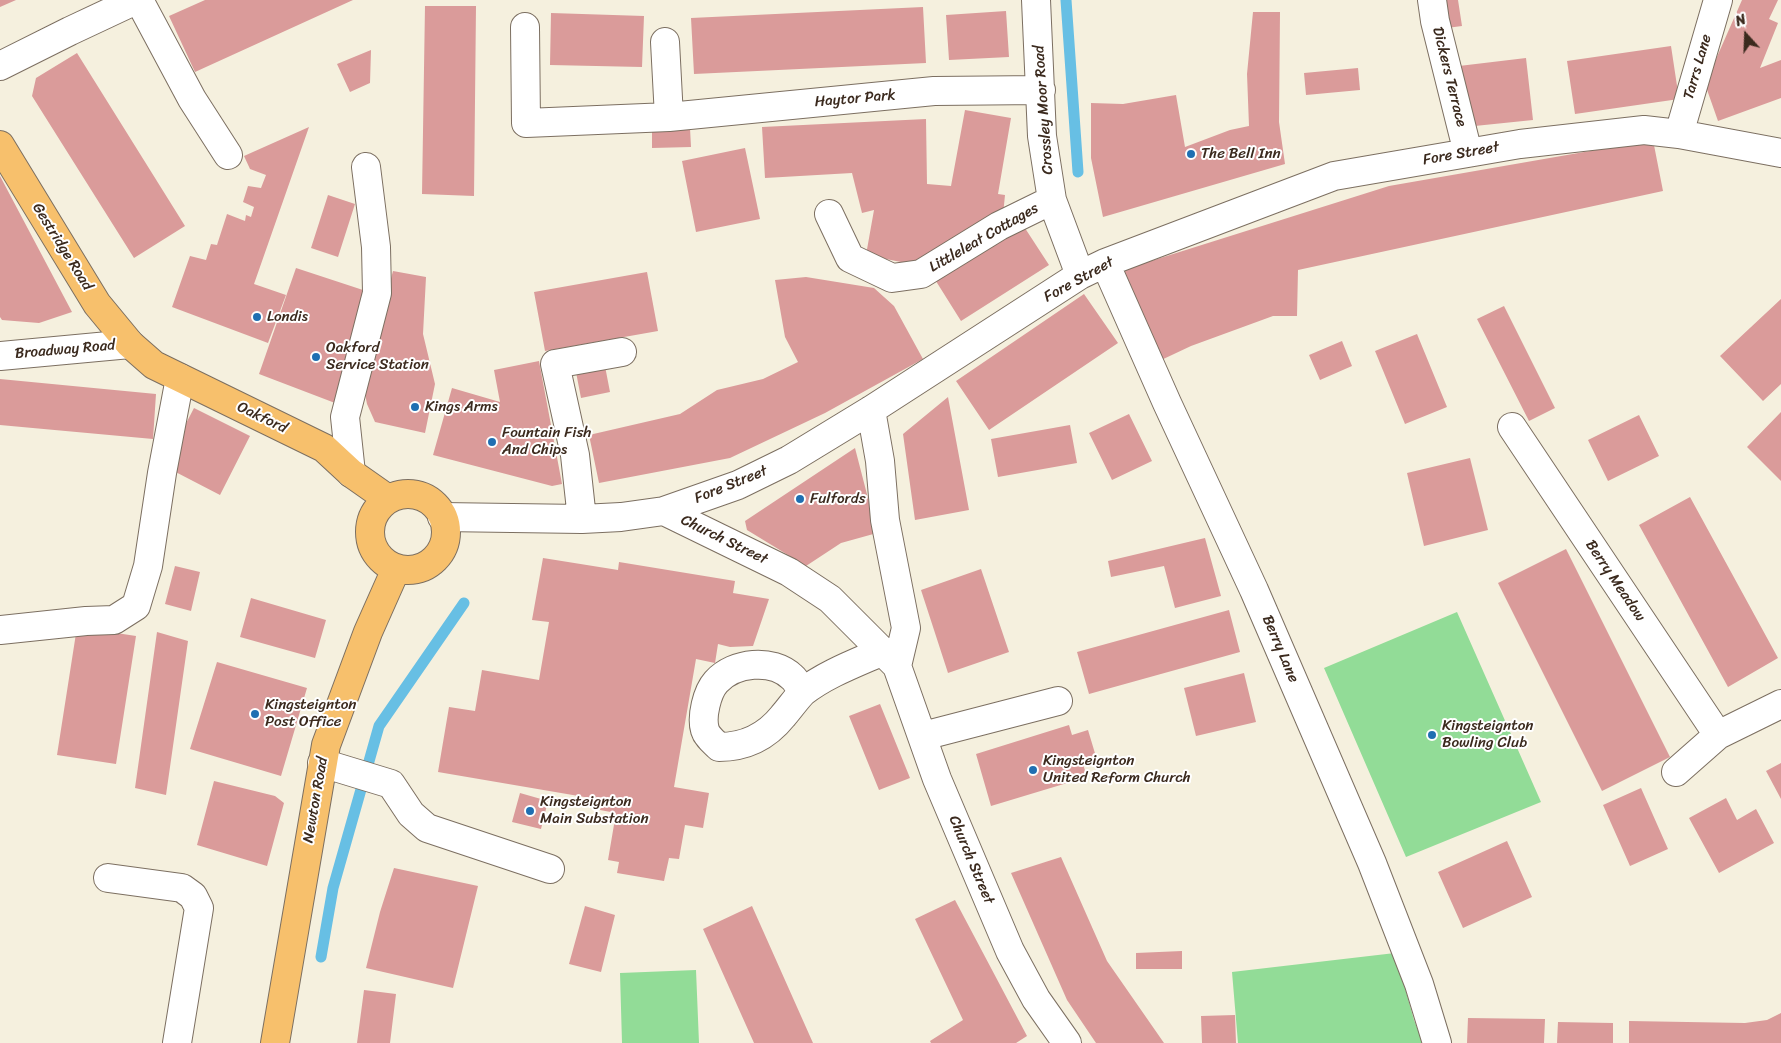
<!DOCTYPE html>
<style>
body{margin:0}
#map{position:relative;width:1781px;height:1043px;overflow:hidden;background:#f5f0de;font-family:Sriracha,sans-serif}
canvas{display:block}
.north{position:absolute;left:1721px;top:10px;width:50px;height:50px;-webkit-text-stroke:4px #fff;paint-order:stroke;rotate:340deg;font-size:14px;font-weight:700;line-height:20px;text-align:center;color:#3b2a1e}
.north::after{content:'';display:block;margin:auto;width:18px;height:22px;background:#3b2a1e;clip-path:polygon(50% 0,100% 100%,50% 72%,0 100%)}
</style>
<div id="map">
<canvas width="1781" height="1043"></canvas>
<div class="north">N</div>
</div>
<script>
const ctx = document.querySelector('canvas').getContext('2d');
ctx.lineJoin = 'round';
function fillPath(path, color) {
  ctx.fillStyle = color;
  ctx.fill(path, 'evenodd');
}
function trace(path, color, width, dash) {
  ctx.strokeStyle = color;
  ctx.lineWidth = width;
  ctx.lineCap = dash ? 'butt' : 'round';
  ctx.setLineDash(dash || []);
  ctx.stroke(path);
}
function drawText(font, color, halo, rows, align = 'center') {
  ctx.font = font + ' Sriracha,sans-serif';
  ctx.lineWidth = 4;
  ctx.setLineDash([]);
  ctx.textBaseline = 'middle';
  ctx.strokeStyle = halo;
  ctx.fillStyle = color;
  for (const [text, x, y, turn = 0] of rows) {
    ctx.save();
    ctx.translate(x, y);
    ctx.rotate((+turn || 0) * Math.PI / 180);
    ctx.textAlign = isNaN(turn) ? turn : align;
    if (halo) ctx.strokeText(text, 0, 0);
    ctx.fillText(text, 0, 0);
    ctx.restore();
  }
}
const green = new Path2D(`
 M 1457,612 L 1541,802 L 1406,857 L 1324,668 Z
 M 1395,953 L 1414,1020 L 1423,1043 L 1238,1043 L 1232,972 Z
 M 696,970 L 699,1043 L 622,1043 L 620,973 Z`);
const stream = new Path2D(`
 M 1066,0 L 1078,172
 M 321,957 L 333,888 L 379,726 L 464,603`);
const building = new Path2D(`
 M 0,0 L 16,0 L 0,7 Z
 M 205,0 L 353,0 L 195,72 L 169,16 Z
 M 1435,0 L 1458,0 L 1462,26 L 1439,29 Z
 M 1742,0 L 1778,0 L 1769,19 L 1778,23 L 1760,68 L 1781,60 L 1781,98 L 1718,121 L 1705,84 Z
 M 425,6 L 476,6 L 474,196 L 422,194 Z
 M 923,7 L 926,63 L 694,74 L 691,18 Z
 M 1006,11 L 1009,57 L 949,60 L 946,15 Z
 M 1253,12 L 1280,12 L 1279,122 L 1285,164 L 1103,217 L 1091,158 L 1091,103 L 1123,104 L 1176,95 L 1185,147 L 1230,130 L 1249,126 L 1247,74 Z
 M 551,13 L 644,16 L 642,67 L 550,65 Z
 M 1671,46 L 1679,99 L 1575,114 L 1567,61 Z
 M 371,50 L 370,83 L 350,92 L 337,64 Z
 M 77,53 L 185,226 L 134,258 L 32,96 L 36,78 Z
 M 1526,58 L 1533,120 L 1465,127 L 1459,66 Z
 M 1358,68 L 1360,90 L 1306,95 L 1304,73 Z
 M 965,110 L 1011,118 L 998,194 L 1005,195 L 1003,215 L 921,266 L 866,255 L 874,210 L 862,213 L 852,173 L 765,178 L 762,127 L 926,119 L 927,184 L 951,186 Z
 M 309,127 L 254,284 L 286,295 L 268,343 L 172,307 L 190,256 L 206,260 L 211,244 L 217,245 L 227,214 L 245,221 L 246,215 L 251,217 L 254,207 L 243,202 L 248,186 L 261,188 L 266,175 L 250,169 L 244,156 Z
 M 690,128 L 691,147 L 652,148 L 652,129 Z
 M 1653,140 L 1663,191 L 1298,270 L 1297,316 L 1273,316 L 1191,346 L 1157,362 L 1116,272 L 1389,186 Z
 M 745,148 L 760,219 L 696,232 L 682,161 Z
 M 0,176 L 72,312 L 39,323 L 2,320 L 0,317 Z
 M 328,195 L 355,204 L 338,257 L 311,248 Z
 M 1021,222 L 1049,265 L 961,321 L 934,278 Z
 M 296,268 L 366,291 L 335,403 L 259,374 Z
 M 393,271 L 426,277 L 423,334 L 435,384 L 425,433 L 375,422 L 367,404 L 363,384 Z
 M 647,272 L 658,331 L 545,351 L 534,292 Z
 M 806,277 L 874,288 L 894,306 L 923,359 L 825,413 L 730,458 L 599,483 L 589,435 L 680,414 L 717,390 L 763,379 L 798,362 L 785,337 L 775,280 Z
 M 1084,294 L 1118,343 L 989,430 L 956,381 Z
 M 1781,299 L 1781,384 L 1763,401 L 1720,356 Z
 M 1504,306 L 1555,408 L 1529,421 L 1477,319 Z
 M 1417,334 L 1447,407 L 1405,424 L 1375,351 Z
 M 1342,341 L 1352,366 L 1320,380 L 1309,355 Z
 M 539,361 L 562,484 L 552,486 L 433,455 L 452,388 L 500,402 L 494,370 Z
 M 604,361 L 610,392 L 581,398 L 575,367 Z
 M 0,379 L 156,394 L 153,439 L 0,425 Z
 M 948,397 L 969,510 L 915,520 L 903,434 Z
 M 194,408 L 250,436 L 220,495 L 164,466 Z
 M 1781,412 L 1781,481 L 1747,447 Z
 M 1129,414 L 1152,461 L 1112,480 L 1089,433 Z
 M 1639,415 L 1659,456 L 1608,481 L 1588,440 Z
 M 1070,425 L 1077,463 L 998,477 L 991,439 Z
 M 855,448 L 877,533 L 841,543 L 806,566 L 747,530 L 745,521 Z
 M 1470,458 L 1488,530 L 1424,546 L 1407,473 Z
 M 1690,497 L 1778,658 L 1728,687 L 1639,525 Z
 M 1205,538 L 1221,596 L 1175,608 L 1164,566 L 1111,577 L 1108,561 Z
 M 1566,549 L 1670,757 L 1602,791 L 1498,583 Z
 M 543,558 L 618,570 L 619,562 L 735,581 L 733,593 L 769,599 L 753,646 L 730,647 L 718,644 L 715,663 L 696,659 L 674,787 L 709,793 L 703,828 L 685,825 L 679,859 L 669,858 L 664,881 L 617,873 L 619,862 L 608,860 L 616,813 L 600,810 L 602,800 L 438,772 L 449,707 L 475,711 L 482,670 L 539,680 L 549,622 L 532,620 Z
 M 175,566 L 200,572 L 191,611 L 165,604 Z
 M 981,569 L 1009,652 L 948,673 L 921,590 Z
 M 251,598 L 326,620 L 315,658 L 240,637 Z
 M 1229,610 L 1240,652 L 1089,694 L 1077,652 Z
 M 77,627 L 136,636 L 116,764 L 57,755 Z
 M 157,632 L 188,641 L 166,795 L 135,788 Z
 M 217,662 L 307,688 L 281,776 L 190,749 Z
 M 1244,673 L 1256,722 L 1196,736 L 1184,688 Z
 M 880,704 L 910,778 L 879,790 L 849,716 Z
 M 1069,725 L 1072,735 L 1088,730 L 1097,760 L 1083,764 L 1087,777 L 991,806 L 976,754 Z
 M 1781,763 L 1781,799 L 1766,771 Z
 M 214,781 L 275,796 L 284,803 L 267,866 L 197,845 Z
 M 1641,788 L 1668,849 L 1630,866 L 1603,805 Z
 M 520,793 L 548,801 L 541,829 L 512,822 Z
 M 1726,798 L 1737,820 L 1756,809 L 1774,843 L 1719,873 L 1689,818 Z
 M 1507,841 L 1532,897 L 1463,928 L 1438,872 Z
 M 1061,857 L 1107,961 L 1164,1043 L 1096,1043 L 1067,1000 L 1011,873 Z
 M 394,868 L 478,886 L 453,988 L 366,968 L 380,912 Z
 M 955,900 L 1027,1036 L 1016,1043 L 931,1043 L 930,1041 L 963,1020 L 915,919 Z
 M 585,906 L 615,915 L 601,972 L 569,964 Z
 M 752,906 L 813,1043 L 754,1043 L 703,929 Z
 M 1182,951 L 1182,969 L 1136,969 L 1136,953 Z
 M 364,990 L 396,994 L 390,1043 L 357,1043 Z
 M 1781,1013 L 1781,1043 L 1629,1043 L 1629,1021 L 1745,1023 L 1767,1020 Z
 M 1235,1015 L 1236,1043 L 1202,1043 L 1201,1016 Z
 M 1468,1018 L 1545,1019 L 1544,1043 L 1467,1043 Z
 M 1558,1022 L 1613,1023 L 1613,1043 L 1557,1043 Z`);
const minor = new Path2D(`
 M 139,0 L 192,99 L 228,155
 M 1036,0 L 1042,136 L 1052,200 L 1080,275
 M 1432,0 L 1435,21 L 1468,153
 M 525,27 L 526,123 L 669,117 L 934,91 L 1041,90
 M 665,42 L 669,117
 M 0,66 L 70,31 L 136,0
 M 1679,134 L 1718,0
 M 829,214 L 850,258 L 892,278 L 921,274 L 999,226 L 1052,200
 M 1105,263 L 1167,403 L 1254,590 L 1372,863 L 1419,984 L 1437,1043
 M 0,356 L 130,344
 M 871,410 L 880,461 L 885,520 L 906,628 L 897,666
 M 1512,427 L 1718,735
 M 351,473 L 345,417 L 377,293 L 376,247 L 366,167
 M 664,511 L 789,572 L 830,599 L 897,666 L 937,779 L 1010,951 L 1036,999 L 1067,1043
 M 442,517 L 582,519 L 621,517 L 664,511 L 738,485 L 789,460 L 871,410 L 1080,275 L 1105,263 L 1334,176 L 1520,144 L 1644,130 L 1679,134 L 1781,153
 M 582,519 L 575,455 L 555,364 L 622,352
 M 0,630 L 86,621 L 114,620 L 136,606 L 148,566 L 162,473 L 180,378
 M 802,693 C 799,687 797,681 792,677 C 772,658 734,662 716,682 C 707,692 701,717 705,730 C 707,737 714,742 719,747 C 745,747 767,736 783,716 C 790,708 796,699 803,692 C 826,674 856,663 883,651
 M 923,736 L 1058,701
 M 322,763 L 391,784 L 411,814 L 427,828 L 550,869
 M 1676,772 L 1718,735 L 1781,704
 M 108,878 L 182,888 L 193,896 L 199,908 L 177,1043`);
const major = new Path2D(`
 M 0,145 L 97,304 L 130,344 L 154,365 L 324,448 L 351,473 L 388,499
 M370 532a38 38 0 1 1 76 0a38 38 0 1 1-76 0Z
 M 275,1043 L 326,745 L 368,632 L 396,569`);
const markers = [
 [1191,154,5,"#1f6fb2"],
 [257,317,5,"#1f6fb2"],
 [316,357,5,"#1f6fb2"],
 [415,407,5,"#1f6fb2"],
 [492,442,5,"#1f6fb2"],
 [800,499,5,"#1f6fb2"],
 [255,714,5,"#1f6fb2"],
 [1432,735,5,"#1f6fb2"],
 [1033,770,5,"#1f6fb2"],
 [530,811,5,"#1f6fb2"]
];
const streetNames = [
 ["Tarrs Lane",1698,67,-74],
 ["Dickers Terrace",1449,77,76],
 ["Haytor Park",855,99,-5],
 ["Crossley Moor Road",1044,110,-94],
 ["Fore Street",1461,154,-10],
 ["Littleleat Cottages",984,238,-30],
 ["Gestridge Road",62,247,58],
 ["Fore Street",1079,280,-29],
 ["Broadway Road",65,350,-5],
 ["Oakford",262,418,26],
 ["Fore Street",731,485,-22],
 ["Church Street",724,540,26],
 ["Berry Meadow",1615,581,56],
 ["Berry Lane",1280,649,67],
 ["Newton Road",316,800,-80],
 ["Church Street",971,860,67]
];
const poiNames = [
 ["The Bell Inn",1201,154],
 ["Londis",267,317],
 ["Oakford",326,348],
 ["Service Station",326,365],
 ["Kings Arms",425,407],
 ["Fountain Fish",502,433],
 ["And Chips",502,450],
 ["Fulfords",810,499],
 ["Kingsteignton",265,705],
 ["Post Office",265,722],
 ["Kingsteignton",1442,726],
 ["Bowling Club",1442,743],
 ["Kingsteignton",1043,761],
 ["United Reform Church",1043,778],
 ["Kingsteignton",540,802],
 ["Main Substation",540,819]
];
fillPath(green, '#92dc97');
trace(stream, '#67bfe4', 11);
fillPath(building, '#da9b9a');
trace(minor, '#7c6f61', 30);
trace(major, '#7c6f61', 30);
trace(minor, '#fff', 28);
trace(major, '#f7c06c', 28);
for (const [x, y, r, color] of markers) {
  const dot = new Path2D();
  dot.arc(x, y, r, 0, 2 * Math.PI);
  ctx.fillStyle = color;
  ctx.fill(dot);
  trace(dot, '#fff', 2);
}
drawText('15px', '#3b2a1e', '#fff', streetNames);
drawText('15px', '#3b2a1e', '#fff', poiNames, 'left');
</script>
